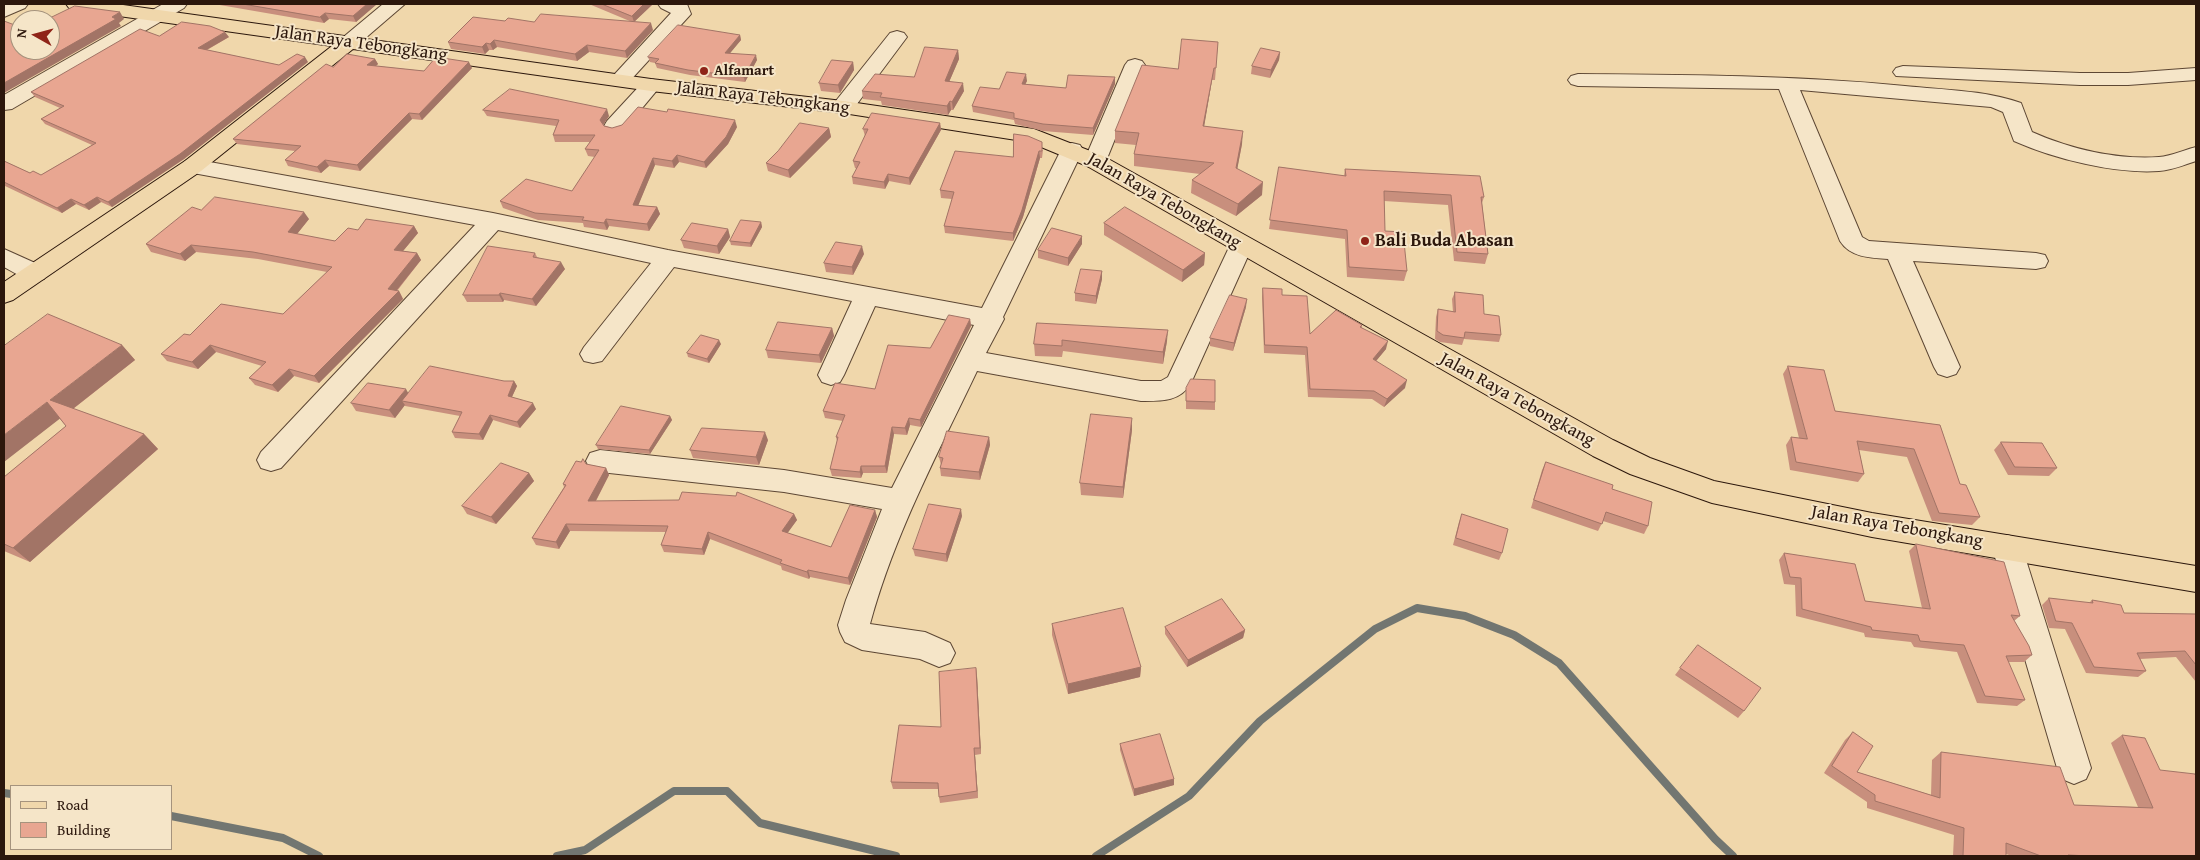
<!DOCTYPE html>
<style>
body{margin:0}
#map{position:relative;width:2200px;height:860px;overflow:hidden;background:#f0d7ab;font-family:"Gentium Book Plus",serif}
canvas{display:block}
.frame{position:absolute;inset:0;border:5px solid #2c170c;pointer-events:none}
.legend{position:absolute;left:10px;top:785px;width:162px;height:65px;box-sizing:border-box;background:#f5e5c8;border:1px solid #a5937d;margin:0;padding:6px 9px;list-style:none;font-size:15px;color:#2c170c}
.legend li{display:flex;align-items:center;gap:10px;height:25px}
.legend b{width:25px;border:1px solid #a5937d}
.north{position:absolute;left:10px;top:10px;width:50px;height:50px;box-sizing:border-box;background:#f5e5c8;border:1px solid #a5937d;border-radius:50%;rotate:277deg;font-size:14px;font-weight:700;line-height:20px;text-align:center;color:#2c170c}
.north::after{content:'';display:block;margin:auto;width:18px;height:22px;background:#8f2418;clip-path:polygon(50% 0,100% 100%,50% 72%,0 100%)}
</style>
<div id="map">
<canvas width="2200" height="860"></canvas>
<div class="frame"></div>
<ul class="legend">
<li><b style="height:6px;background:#f0d7ab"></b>Road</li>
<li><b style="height:14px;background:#e8a691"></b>Building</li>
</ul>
<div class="north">N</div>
</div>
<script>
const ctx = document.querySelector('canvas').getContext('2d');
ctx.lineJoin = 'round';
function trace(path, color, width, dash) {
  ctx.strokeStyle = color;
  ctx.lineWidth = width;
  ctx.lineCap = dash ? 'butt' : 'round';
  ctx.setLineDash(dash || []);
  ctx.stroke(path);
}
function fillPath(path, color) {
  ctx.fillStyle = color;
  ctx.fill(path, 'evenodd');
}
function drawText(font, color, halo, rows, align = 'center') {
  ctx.font = font + ' "Gentium Book Plus",serif';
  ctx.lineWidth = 4;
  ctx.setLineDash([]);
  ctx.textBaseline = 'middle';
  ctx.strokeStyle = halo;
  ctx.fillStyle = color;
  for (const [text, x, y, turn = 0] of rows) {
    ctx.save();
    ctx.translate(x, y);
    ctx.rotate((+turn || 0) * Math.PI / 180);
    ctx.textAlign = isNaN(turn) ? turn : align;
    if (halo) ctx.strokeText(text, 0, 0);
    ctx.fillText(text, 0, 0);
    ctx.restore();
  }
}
const stream = new Path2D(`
 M 4,793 L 11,794
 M 171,816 L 283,838 L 319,856
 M 557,856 L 585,850 L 674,791 L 727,791 L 760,823 L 896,856
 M 1096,856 L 1189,796 L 1260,721 L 1375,629 L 1417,608 L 1465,616 L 1514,635 L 1559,663 L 1715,839 L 1733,856`);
const minor = new Path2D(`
 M 4,4 L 28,4 L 25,8 L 4,17 Z
 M 163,4 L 187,4 L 184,8 L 12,109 L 4,110 L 4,95 Z
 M 383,4 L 405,4 L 355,47 L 348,49 L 341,47 L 338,43 L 341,39 Z
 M 658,4 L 687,4 L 691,14 L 627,84 L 620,86 L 613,84 L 610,80 L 613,76 L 671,13 L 661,8 Z
 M 897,31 L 904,33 L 907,37 L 851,112 L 843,113 L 835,112 L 832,107 L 835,102 L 890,33 Z
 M 1135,59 L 1142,61 L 1145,65 L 1106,161 L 1103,166 L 1095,168 L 1087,166 L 1084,161 L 1125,65 L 1128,61 Z
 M 1903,66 L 2080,73 L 2128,73 L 2196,68 L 2196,80 L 2128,85 L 2080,85 L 1896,76 L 1893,72 L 1896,68 Z
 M 1578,74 C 1687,75 1796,75 1905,86 C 1944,90 1984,90 2021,103 L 2032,132 C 2070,149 2117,160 2159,157 C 2171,156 2184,150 2196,147 L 2196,161 C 2184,165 2172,170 2159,171 C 2114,174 2055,159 2014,141 L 2003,112 L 1991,107 L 1800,90 L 1862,237 L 1869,241 L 2036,253 L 2045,255 L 2048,261 L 2045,267 L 2036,269 L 1913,261 L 1960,367 L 1956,374 L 1947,377 L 1938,374 L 1934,367 L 1888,259 C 1870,258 1850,257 1840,241 L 1779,89 L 1578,86 L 1571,84 L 1568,80 L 1571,76 Z
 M 651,79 L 658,81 L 661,85 L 658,89 L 623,131 L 615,133 L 607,131 L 604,126 L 607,121 L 644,81 Z
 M 1072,143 L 1080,145 L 1083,150 L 1003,317 L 1004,319 L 986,353 L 1141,381 L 1161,381 L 1168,377 L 1233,239 L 1241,237 L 1249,239 L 1253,245 L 1191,383 C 1180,402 1161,401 1141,401 L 977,371 C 938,453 894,535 870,624 L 925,632 L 950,643 L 955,653 L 950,663 L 939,667 L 920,659 L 862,650 L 845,642 L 840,632 L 838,625 L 846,600 L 882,509 L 784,492 L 600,472 L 590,469 L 586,461 L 590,453 L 600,450 L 784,470 L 892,488 L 974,325 L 875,306 L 844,375 L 840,382 L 831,385 L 822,382 L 818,375 L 852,301 L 674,267 L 602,361 L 593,363 L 584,361 L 580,354 L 584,347 L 651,263 L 498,230 L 281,468 L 271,471 L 261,468 L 257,460 L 261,452 L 475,225 L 193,173 L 185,171 L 182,166 L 185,161 L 193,159 L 493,213 L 668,250 L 982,308 L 1061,150 L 1064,145 Z
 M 4,249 L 44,267 L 47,273 L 44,279 C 29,283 17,274 4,267 Z
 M 2007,535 L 2018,538 L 2022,547 L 2091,768 L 2086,779 L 2074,784 L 2062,779 L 2057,768 L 1992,547 L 1996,538 Z`);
const major = new Path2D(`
 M 66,4 L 116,4 L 651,79 L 843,101 L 1034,129 L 1103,156 L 1613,440 L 1650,458 L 1714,481 L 1872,513 L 2196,566 L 2196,592 L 1872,537 L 1712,503 L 1630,474 L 1593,456 L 1087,166 L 1029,142 L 843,113 L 651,91 L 353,49 L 201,171 L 13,300 L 4,303 L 4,282 L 185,161 L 332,46 L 76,10 L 69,8 Z`);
const wall = new Path2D(`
 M 120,4 L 140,4 L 140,5 Z
 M 214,4 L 377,4 L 356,22 L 329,19 L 324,23 Z
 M 589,4 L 653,4 L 634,22 L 653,30 L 627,58 L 589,52 L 577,61 L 497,47 L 493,50 L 489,50 L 485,54 L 451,49 L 448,42 L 534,22 L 632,22 Z
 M 740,35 L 741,40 L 730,53 L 757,60 L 745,82 L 690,75 L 657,68 L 655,63 L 650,62 L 648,57 Z
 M 159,36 L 229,37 L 207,50 L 279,65 L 308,62 L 184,159 L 112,207 L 101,202 L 89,210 L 76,204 L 62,213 L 5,186 L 4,187 L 4,161 L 30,173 L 41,175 L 92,145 L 45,124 L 41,119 L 60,108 L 35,97 L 31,92 Z
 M 1218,42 L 1215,80 L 1212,80 L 1204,126 L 1242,144 L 1237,169 L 1262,195 L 1236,216 L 1191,193 L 1192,180 L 1200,174 L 1134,166 L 1134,154 L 1136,145 L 1115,143 L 1115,131 L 1178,69 Z
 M 958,50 L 959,59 L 949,82 L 964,91 L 953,110 L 951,110 L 948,115 L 882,105 L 881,101 L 863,99 L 862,91 L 914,77 Z
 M 1280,52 L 1279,60 L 1270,78 L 1251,74 L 1252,66 Z
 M 375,59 L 378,64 L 376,66 L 424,71 L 472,68 L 422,120 L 412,119 L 360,171 L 329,166 L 321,173 L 288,166 L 285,160 L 295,151 L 237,144 L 233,139 L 333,67 Z
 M 853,62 L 854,70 L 840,93 L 821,91 L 819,83 Z
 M 1115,77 L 1115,84 L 1093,135 L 1043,131 L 1015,124 L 1014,120 L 973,112 L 972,106 L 999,89 L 1027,81 L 1025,84 L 1066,88 Z
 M 483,110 L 609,116 L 603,125 L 612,128 L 737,127 L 728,144 L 706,168 L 679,162 L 674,168 L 655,165 L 638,205 L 657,207 L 660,214 L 649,231 L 609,226 L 607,230 L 584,227 L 583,223 L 538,220 L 503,208 L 500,201 L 572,191 L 595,157 L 588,156 L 585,149 L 590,142 L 555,142 L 553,135 L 556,126 L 487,116 Z
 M 940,123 L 941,130 L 910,185 L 889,181 L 885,189 L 853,184 L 852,177 L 857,169 L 855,168 L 853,161 L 865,136 L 863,129 Z
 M 829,128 L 831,137 L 790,178 L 768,171 L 766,163 Z
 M 1043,150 L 1042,158 L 1040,158 L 1023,217 L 1013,241 L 945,233 L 944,226 L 952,199 L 941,198 L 940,190 L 1013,157 Z
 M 1279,167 L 1344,176 L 1345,169 L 1484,197 L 1482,203 L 1488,254 L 1485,264 L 1454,261 L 1448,205 L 1384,201 L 1385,231 L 1407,271 L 1404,281 L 1347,277 L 1345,239 L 1269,229 Z
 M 201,210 L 309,219 L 297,234 L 335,241 L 358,230 L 414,226 L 418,233 L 403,251 L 417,253 L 421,260 L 397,291 L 399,291 L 403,299 L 319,383 L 294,376 L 278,392 L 255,385 L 249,378 L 262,366 L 216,352 L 198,369 L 167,361 L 161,354 L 190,335 L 283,314 L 327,272 L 258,259 L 196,252 L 185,261 L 151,252 L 146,244 Z
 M 761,222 L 762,227 L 751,247 L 731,245 L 730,241 Z
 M 1104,223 L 1205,253 L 1204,265 L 1182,282 L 1104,235 Z
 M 728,229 L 730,237 L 719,254 L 684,248 L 681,240 Z
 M 1082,244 L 1068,266 L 1038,258 L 1038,250 Z
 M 535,253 L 537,257 L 565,269 L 536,306 L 504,300 L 503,302 L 467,302 L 463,295 Z
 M 864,254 L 853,275 L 826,272 L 824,263 Z
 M 1102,271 L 1102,279 L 1096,304 L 1075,301 L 1075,293 Z
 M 1263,288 L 1282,295 L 1310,334 L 1362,325 L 1362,328 L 1386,349 L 1376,361 L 1405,388 L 1384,407 L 1372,399 L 1308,397 L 1305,355 L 1264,353 L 1262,297 Z
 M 1455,292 L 1484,314 L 1501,335 L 1499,342 L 1464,339 L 1462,345 L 1440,342 L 1435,339 L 1436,317 L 1438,309 L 1453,312 L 1452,299 Z
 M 1246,307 L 1233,351 L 1210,346 L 1210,338 Z
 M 970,319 L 971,326 L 921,427 L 910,425 L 907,435 L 894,434 L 887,473 L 863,473 L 861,478 L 832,476 L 830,469 L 837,441 L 836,437 L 843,421 L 825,418 L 823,411 L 875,389 Z
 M 1037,323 L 1167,341 L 1163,364 L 1063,351 L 1062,357 L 1035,356 L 1034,344 Z
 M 832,328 L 834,336 L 821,363 L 768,358 L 766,350 Z
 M 721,344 L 709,363 L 688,357 L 687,353 Z
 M 122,345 L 135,360 L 73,409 L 144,434 L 158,449 L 30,562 L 4,551 L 4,477 L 66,426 L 60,419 Z
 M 1788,366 L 1835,411 L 1940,425 L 1960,484 L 1980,517 L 1972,525 L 1932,521 L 1907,457 L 1859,450 L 1864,474 L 1858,482 L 1790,470 L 1786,445 L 1791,437 L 1799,438 L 1783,374 Z
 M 504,381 L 514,381 L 517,386 L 512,397 L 536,409 L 520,428 L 493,420 L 483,440 L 455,438 L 452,432 L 460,416 L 405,406 L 405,405 L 395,418 L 356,411 L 351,403 L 408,393 Z
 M 1186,388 L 1215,402 L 1215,410 L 1186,409 Z
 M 670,416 L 672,420 L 650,454 L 598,449 L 596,445 Z
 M 1132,430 L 1123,498 L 1081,495 L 1080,483 Z
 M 989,437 L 990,445 L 980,480 L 941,476 L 940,468 L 941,465 L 939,457 Z
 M 768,440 L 759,465 L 693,458 L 690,450 Z
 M 2001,442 L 2057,468 L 2049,476 L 2008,475 L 1994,450 Z
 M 1546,462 L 1612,489 L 1648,526 L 1644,534 L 1603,521 L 1598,531 L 1531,508 L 1542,470 Z
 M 586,464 L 606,468 L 609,475 L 596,501 L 794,514 L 797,520 L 787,533 L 831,547 L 875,510 L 877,517 L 850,585 L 810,577 L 809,579 L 782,570 L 781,566 L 710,539 L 704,555 L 664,552 L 661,545 L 666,532 L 570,531 L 559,549 L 536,545 L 532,538 L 564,487 L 563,484 Z
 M 529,473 L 534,481 L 496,524 L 467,514 L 462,506 Z
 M 1462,514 L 1502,553 L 1499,560 L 1453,545 L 1459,522 Z
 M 962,516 L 947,562 L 915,556 L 913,549 Z
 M 1916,544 L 2020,616 L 2014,621 L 2032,655 L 2024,662 L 2008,662 L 2025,700 L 2017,706 L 1977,703 L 1957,652 L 1914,647 L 1911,642 L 1865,637 L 1864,633 L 1796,616 L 1795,585 L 1784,584 L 1779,560 L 1784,553 L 1865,601 L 1922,608 L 1909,551 Z
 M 2049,598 L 2089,603 L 2092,600 L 2124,613 L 2196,614 L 2196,682 L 2176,657 L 2140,659 L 2146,671 L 2138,677 L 2086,673 L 2065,629 L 2049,628 L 2042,605 Z
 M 1052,624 L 1141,667 L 1140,677 L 1068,694 L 1052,635 Z
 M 1165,627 L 1245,630 L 1243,638 L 1187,667 L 1165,634 Z
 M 1698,645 L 1744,711 L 1738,718 L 1675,675 Z
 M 976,668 L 977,676 L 981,754 L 975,755 L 978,798 L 940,803 L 939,797 L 939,789 L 893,789 L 891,782 L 941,727 Z
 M 1853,732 L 1857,772 L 1931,795 L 1932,760 L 1941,752 L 2074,805 L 2138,807 L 2111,743 L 2122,735 L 2196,856 L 2012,856 L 2006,854 L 2006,856 L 1953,856 L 1954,835 L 1867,808 L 1867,802 L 1824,773 L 1845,740 Z
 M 1120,744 L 1174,779 L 1174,785 L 1134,796 L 1120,750 Z`);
const shadedWall = new Path2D(`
 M 367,4 L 377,4 L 356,22 L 353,16 Z
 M 644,4 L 653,4 L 634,22 L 632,16 Z
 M 120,12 L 124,19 L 119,23 L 121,26 L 4,93 L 4,83 L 112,17 Z
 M 325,13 L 329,19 L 324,23 L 320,17 Z
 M 651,23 L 653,30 L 627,58 L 625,51 Z
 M 225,32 L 229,37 L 201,53 L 198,48 Z
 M 740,35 L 741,40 L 726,58 L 725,53 Z
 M 494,40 L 497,47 L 493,50 L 490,44 Z
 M 486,43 L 489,50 L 485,54 L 482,47 Z
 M 587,45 L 589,52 L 577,61 L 575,54 Z
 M 958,50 L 959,59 L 946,89 L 945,81 Z
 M 1280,52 L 1279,60 L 1270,78 L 1271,70 Z
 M 756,55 L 757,60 L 745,82 L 744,77 Z
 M 305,57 L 308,62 L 184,159 L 112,207 L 108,202 Z
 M 375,59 L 378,64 L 370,71 L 367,65 Z
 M 469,62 L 472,68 L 422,120 L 419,114 Z
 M 853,62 L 854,70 L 840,93 L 838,85 Z
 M 1214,68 L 1212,80 L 1202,139 L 1203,126 Z
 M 1026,74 L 1027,81 L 1022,91 L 1022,84 Z
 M 1115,77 L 1115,84 L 1093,135 L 1093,128 Z
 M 963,83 L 964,91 L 953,110 L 952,102 Z
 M 950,101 L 951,110 L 948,115 L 947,106 Z
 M 607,109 L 609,116 L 602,127 L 600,120 Z
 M 409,113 L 412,119 L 360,171 L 357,165 Z
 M 735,120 L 737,127 L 728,144 L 706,168 L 704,162 Z
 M 940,123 L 941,130 L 910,185 L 909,178 Z
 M 829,128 L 831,137 L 790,178 L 788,170 Z
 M 1243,131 L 1242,144 L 1235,181 L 1236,168 Z
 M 1039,151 L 1040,158 L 1023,217 L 1013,241 L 1013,233 Z
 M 677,155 L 679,162 L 674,168 L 672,161 Z
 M 653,158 L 655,165 L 636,211 L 633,205 Z
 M 325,160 L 329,166 L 321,173 L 317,167 Z
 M 888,174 L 889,181 L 885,189 L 884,182 Z
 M 1263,182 L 1262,195 L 1236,216 L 1238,204 Z
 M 97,197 L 101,202 L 89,210 L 84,205 Z
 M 71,199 L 76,204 L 62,213 L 57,208 Z
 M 657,207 L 660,214 L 649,231 L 647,224 Z
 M 304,212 L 309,219 L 293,239 L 288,232 Z
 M 606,219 L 609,226 L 607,230 L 604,223 Z
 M 761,222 L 762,227 L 751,247 L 750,243 Z
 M 414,226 L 418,233 L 398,257 L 394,250 Z
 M 728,229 L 730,237 L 719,254 L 717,246 Z
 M 1082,236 L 1082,244 L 1068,266 L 1068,258 Z
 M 191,245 L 196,252 L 185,261 L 180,254 Z
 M 862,246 L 864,254 L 853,275 L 852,267 Z
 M 417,253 L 421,260 L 392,296 L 388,289 Z
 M 1205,253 L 1204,265 L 1182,282 L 1183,270 Z
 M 561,262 L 565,269 L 536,306 L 532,299 Z
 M 1102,271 L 1102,279 L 1096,304 L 1096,296 Z
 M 399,291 L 403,299 L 319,383 L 314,376 Z
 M 500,293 L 504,300 L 503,302 L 499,295 Z
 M 1247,299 L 1246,307 L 1233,351 L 1234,343 Z
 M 970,319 L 971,326 L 921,427 L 920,420 Z
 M 832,328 L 834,336 L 821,363 L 819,355 Z
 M 1168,330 L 1167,341 L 1163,364 L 1163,352 Z
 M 719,340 L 721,344 L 709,363 L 707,359 Z
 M 1388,341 L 1386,349 L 1371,367 L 1373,359 Z
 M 122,345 L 135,360 L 65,415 L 50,400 Z
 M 210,345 L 216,352 L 198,369 L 192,362 Z
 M 289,369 L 294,376 L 278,392 L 272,385 Z
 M 1407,380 L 1405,388 L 1384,407 L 1387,399 Z
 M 514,381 L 517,386 L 510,401 L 508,396 Z
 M 406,389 L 411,398 L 402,401 L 405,405 L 395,418 L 389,410 Z
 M 47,402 L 62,417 L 4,462 L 4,435 Z
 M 533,403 L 536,409 L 520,428 L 517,422 Z
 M 490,415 L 493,420 L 483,440 L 479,434 Z
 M 670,416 L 672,420 L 650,454 L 649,450 Z
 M 909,418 L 910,425 L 907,435 L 905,428 Z
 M 1132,418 L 1132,430 L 1123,498 L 1123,487 Z
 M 892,427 L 894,434 L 887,473 L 885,466 Z
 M 765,432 L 768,440 L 759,465 L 756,457 Z
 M 144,434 L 158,449 L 30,562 L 13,548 Z
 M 989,437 L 990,445 L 980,480 L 979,472 Z
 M 861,466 L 863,473 L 861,478 L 860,472 Z
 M 606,468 L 609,475 L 592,508 L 588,501 Z
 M 529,473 L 534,481 L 496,524 L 491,517 Z
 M 961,509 L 962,516 L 947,562 L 946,554 Z
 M 875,510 L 877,517 L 850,585 L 848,578 Z
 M 794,514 L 797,520 L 784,538 L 782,531 Z
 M 566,524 L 570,531 L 559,549 L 556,542 Z
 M 708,532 L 710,539 L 704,555 L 702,549 Z
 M 808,570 L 810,577 L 809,579 L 807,572 Z
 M 1245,630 L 1243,638 L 1187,667 L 1188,660 Z
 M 1141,667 L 1140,677 L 1068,694 L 1068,684 Z
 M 976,668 L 977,676 L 981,754 L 980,748 Z
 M 974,748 L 975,755 L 978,798 L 977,791 Z
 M 1174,779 L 1174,785 L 1134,796 L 1134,789 Z`);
const building = new Path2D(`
 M 243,4 L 367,4 L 353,16 L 325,13 L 320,17 Z
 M 602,4 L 644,4 L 632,16 Z
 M 75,6 L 120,12 L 112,17 L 116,19 L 4,83 L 4,21 L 20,27 L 20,50 L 50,50 L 50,20 L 46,20 Z
 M 541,14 L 651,23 L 625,51 L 587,45 L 575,54 L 494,40 L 490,44 L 486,43 L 482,47 L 448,42 L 473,17 L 505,21 L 508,18 L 534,22 Z
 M 182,22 L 210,26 L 225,32 L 198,48 L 279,65 L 297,54 L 305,57 L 180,154 L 108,202 L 97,197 L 84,205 L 71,199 L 57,208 L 4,182 L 4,161 L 30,173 L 33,171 L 41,175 L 96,143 L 41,119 L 64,106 L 31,92 L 140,29 L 159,36 Z
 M 678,25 L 740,35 L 725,53 L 756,55 L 744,77 L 688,70 L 655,63 L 659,59 L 648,57 Z
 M 1182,39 L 1218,42 L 1216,68 L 1214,68 L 1203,126 L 1243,131 L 1236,168 L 1263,182 L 1238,204 L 1192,180 L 1214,163 L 1134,154 L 1139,133 L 1115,131 L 1142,65 L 1178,69 Z
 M 925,47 L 958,50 L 945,81 L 963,83 L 952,102 L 950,101 L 947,106 L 880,97 L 882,93 L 862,91 L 875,74 L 914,77 Z
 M 1261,48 L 1280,52 L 1271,70 L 1252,66 Z
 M 347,54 L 375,59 L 367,65 L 424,71 L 436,57 L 469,62 L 419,114 L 409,113 L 357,165 L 325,160 L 317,167 L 285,160 L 301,146 L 233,139 L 326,64 L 333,67 Z
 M 832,60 L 853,62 L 838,85 L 819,83 Z
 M 1007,72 L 1026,74 L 1022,84 L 1066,88 L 1068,75 L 1115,77 L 1093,128 L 1043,124 L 1014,118 L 1014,113 L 972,106 L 980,87 L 999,89 Z
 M 510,89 L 607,109 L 600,120 L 604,126 L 612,128 L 622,125 L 638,107 L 667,112 L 668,109 L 735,120 L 726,137 L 704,162 L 677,155 L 672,161 L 653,158 L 633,205 L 657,207 L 647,224 L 606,219 L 604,223 L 582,220 L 584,217 L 535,213 L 500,201 L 526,179 L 572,191 L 599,150 L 585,149 L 595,135 L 553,135 L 559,120 L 483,110 Z
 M 872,113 L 940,123 L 909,178 L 888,174 L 884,182 L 852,177 L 860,162 L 853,161 L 868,129 L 863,129 Z
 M 800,123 L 829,128 L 788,170 L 766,163 L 778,151 Z
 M 1014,134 L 1028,136 L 1042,142 L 1042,151 L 1039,151 L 1022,210 L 1013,233 L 944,226 L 954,192 L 940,190 L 955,151 L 1013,157 Z
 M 1279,167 L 1346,176 L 1345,169 L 1480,176 L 1484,197 L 1481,197 L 1488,254 L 1457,252 L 1451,195 L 1384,191 L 1385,231 L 1403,232 L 1407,271 L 1349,267 L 1347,230 L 1270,220 Z
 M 215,197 L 304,212 L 288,232 L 335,241 L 348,228 L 358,230 L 366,219 L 414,226 L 394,250 L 417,253 L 388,289 L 399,291 L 314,376 L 289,369 L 272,385 L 249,378 L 266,362 L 210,345 L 192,362 L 161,354 L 184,334 L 190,335 L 221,304 L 283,314 L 332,267 L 253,252 L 191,245 L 180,254 L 146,244 L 192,207 L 201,210 Z
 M 1125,207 L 1205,253 L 1183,270 L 1104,223 Z
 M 741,220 L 761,222 L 750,243 L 730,241 Z
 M 692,223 L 728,229 L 717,246 L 681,240 Z
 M 1052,228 L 1082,236 L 1068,258 L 1038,250 Z
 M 836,242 L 862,246 L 852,267 L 824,263 Z
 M 488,246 L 535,253 L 533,257 L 561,262 L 532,299 L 500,293 L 499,295 L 463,295 Z
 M 1081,269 L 1102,271 L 1096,296 L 1075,293 Z
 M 1263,288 L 1282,289 L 1282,295 L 1307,296 L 1310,334 L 1336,310 L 1362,325 L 1360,327 L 1388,341 L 1373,359 L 1407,380 L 1387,399 L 1374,391 L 1310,389 L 1307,347 L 1265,345 Z
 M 1455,292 L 1483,295 L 1484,314 L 1499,316 L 1501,335 L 1465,332 L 1464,338 L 1443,335 L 1437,331 L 1438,309 L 1455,312 Z
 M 1230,295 L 1247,299 L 1234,343 L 1210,338 Z
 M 48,314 L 122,345 L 50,400 L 144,434 L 13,548 L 4,544 L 4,477 L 66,426 L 47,402 L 4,435 L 4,346 Z
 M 949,315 L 970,319 L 920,420 L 909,418 L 905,428 L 892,427 L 885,466 L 861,466 L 860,472 L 830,469 L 838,437 L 836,437 L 845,415 L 823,411 L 835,383 L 875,389 L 888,345 L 930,348 Z
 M 778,322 L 832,328 L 819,355 L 766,350 Z
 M 1037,323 L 1168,330 L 1163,352 L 1062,340 L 1062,346 L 1034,344 Z
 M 701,335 L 719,340 L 707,359 L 687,353 Z
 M 430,366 L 504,381 L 514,381 L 508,396 L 533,403 L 517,422 L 490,415 L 479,434 L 452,432 L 462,412 L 402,401 Z
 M 1788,366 L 1824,370 L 1835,411 L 1940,425 L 1960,484 L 1966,485 L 1980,517 L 1939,513 L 1914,449 L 1857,441 L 1864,474 L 1796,462 L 1791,437 L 1807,439 Z
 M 1191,379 L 1215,380 L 1215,402 L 1186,401 L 1186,388 Z
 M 368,383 L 406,389 L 389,410 L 351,403 Z
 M 621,406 L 670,416 L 649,450 L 596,445 Z
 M 1091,414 L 1132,418 L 1123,487 L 1080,483 Z
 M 702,428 L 765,432 L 756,457 L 690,450 Z
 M 947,431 L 989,437 L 979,472 L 940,468 L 943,458 L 939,457 Z
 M 2001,442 L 2042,443 L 2057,468 L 2015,467 Z
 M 583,459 L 586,464 L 606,468 L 588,501 L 679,500 L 682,492 L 736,496 L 737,492 L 794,514 L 782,531 L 831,547 L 850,505 L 875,510 L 848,578 L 808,570 L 807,572 L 780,563 L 782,560 L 708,532 L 702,549 L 661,545 L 668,526 L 566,524 L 556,542 L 532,538 L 566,485 L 563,484 L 576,461 L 581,462 Z
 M 1546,462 L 1613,485 L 1612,489 L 1652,502 L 1648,526 L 1606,512 L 1602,524 L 1534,500 Z
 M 501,463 L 529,473 L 491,517 L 462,506 Z
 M 929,504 L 961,509 L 946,554 L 913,549 Z
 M 1462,514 L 1508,529 L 1502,553 L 1456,538 Z
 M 1916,544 L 2004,562 L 2020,616 L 2011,615 L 2029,646 L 2032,655 L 2006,656 L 2025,700 L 1985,696 L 1964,645 L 1920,641 L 1918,635 L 1872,630 L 1871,627 L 1802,609 L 1801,578 L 1790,577 L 1784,553 L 1855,564 L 1865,601 L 1930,609 Z
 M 2049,598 L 2093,603 L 2092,600 L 2121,605 L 2124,613 L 2196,614 L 2196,665 L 2185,651 L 2137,653 L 2146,671 L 2094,667 L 2072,623 L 2056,621 Z
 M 1222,599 L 1245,630 L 1188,660 L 1165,627 Z
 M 1123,608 L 1141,667 L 1068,684 L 1052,624 Z
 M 1698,645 L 1761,688 L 1744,711 L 1680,668 Z
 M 976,668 L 980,748 L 974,748 L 977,791 L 939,797 L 938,783 L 891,782 L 899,725 L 941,727 L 939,672 Z
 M 1853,732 L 1873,746 L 1857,772 L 1940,798 L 1941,752 L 2060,767 L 2074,805 L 2153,808 L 2122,735 L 2145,738 L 2160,770 L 2195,774 L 2196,777 L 2196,856 L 2090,856 L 2068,855 L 2068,856 L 2041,856 L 2006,843 L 2006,856 L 1963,856 L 1964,828 L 1875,801 L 1875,795 L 1832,766 Z
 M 1160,734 L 1174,779 L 1134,789 L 1120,744 Z`);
const markers = [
 [704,71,5,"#8f2418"],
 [1365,241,5,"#8f2418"]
];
const farPoinames = [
 ["Alfamart",714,71]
];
const streetNames = [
 ["Jalan Raya Tebongkang",361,44,8],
 ["Jalan Raya Tebongkang",763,98,7],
 ["Jalan Raya Tebongkang",1164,201,30],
 ["Jalan Raya Tebongkang",1517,400,29],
 ["Jalan Raya Tebongkang",1897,527,10]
];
const poiNames = [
 ["Bali Buda Abasan",1375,241]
];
trace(stream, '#727671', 8);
trace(minor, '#5d4734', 2);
trace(major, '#2c170c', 2);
fillPath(minor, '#f5e5c8');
fillPath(major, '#f0d7ab');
fillPath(wall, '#c88f7d');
fillPath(shadedWall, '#a27466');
fillPath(building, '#e8a691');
trace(building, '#a27466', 1);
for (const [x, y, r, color] of markers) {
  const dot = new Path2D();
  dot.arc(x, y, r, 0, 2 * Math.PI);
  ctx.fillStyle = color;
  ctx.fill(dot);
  trace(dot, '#f5e5c8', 2);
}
drawText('bold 15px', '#2c170c', '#f5e5c8', farPoinames, 'left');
drawText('18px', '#2c170c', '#f5e5c8', streetNames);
drawText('bold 18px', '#2c170c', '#f5e5c8', poiNames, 'left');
</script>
